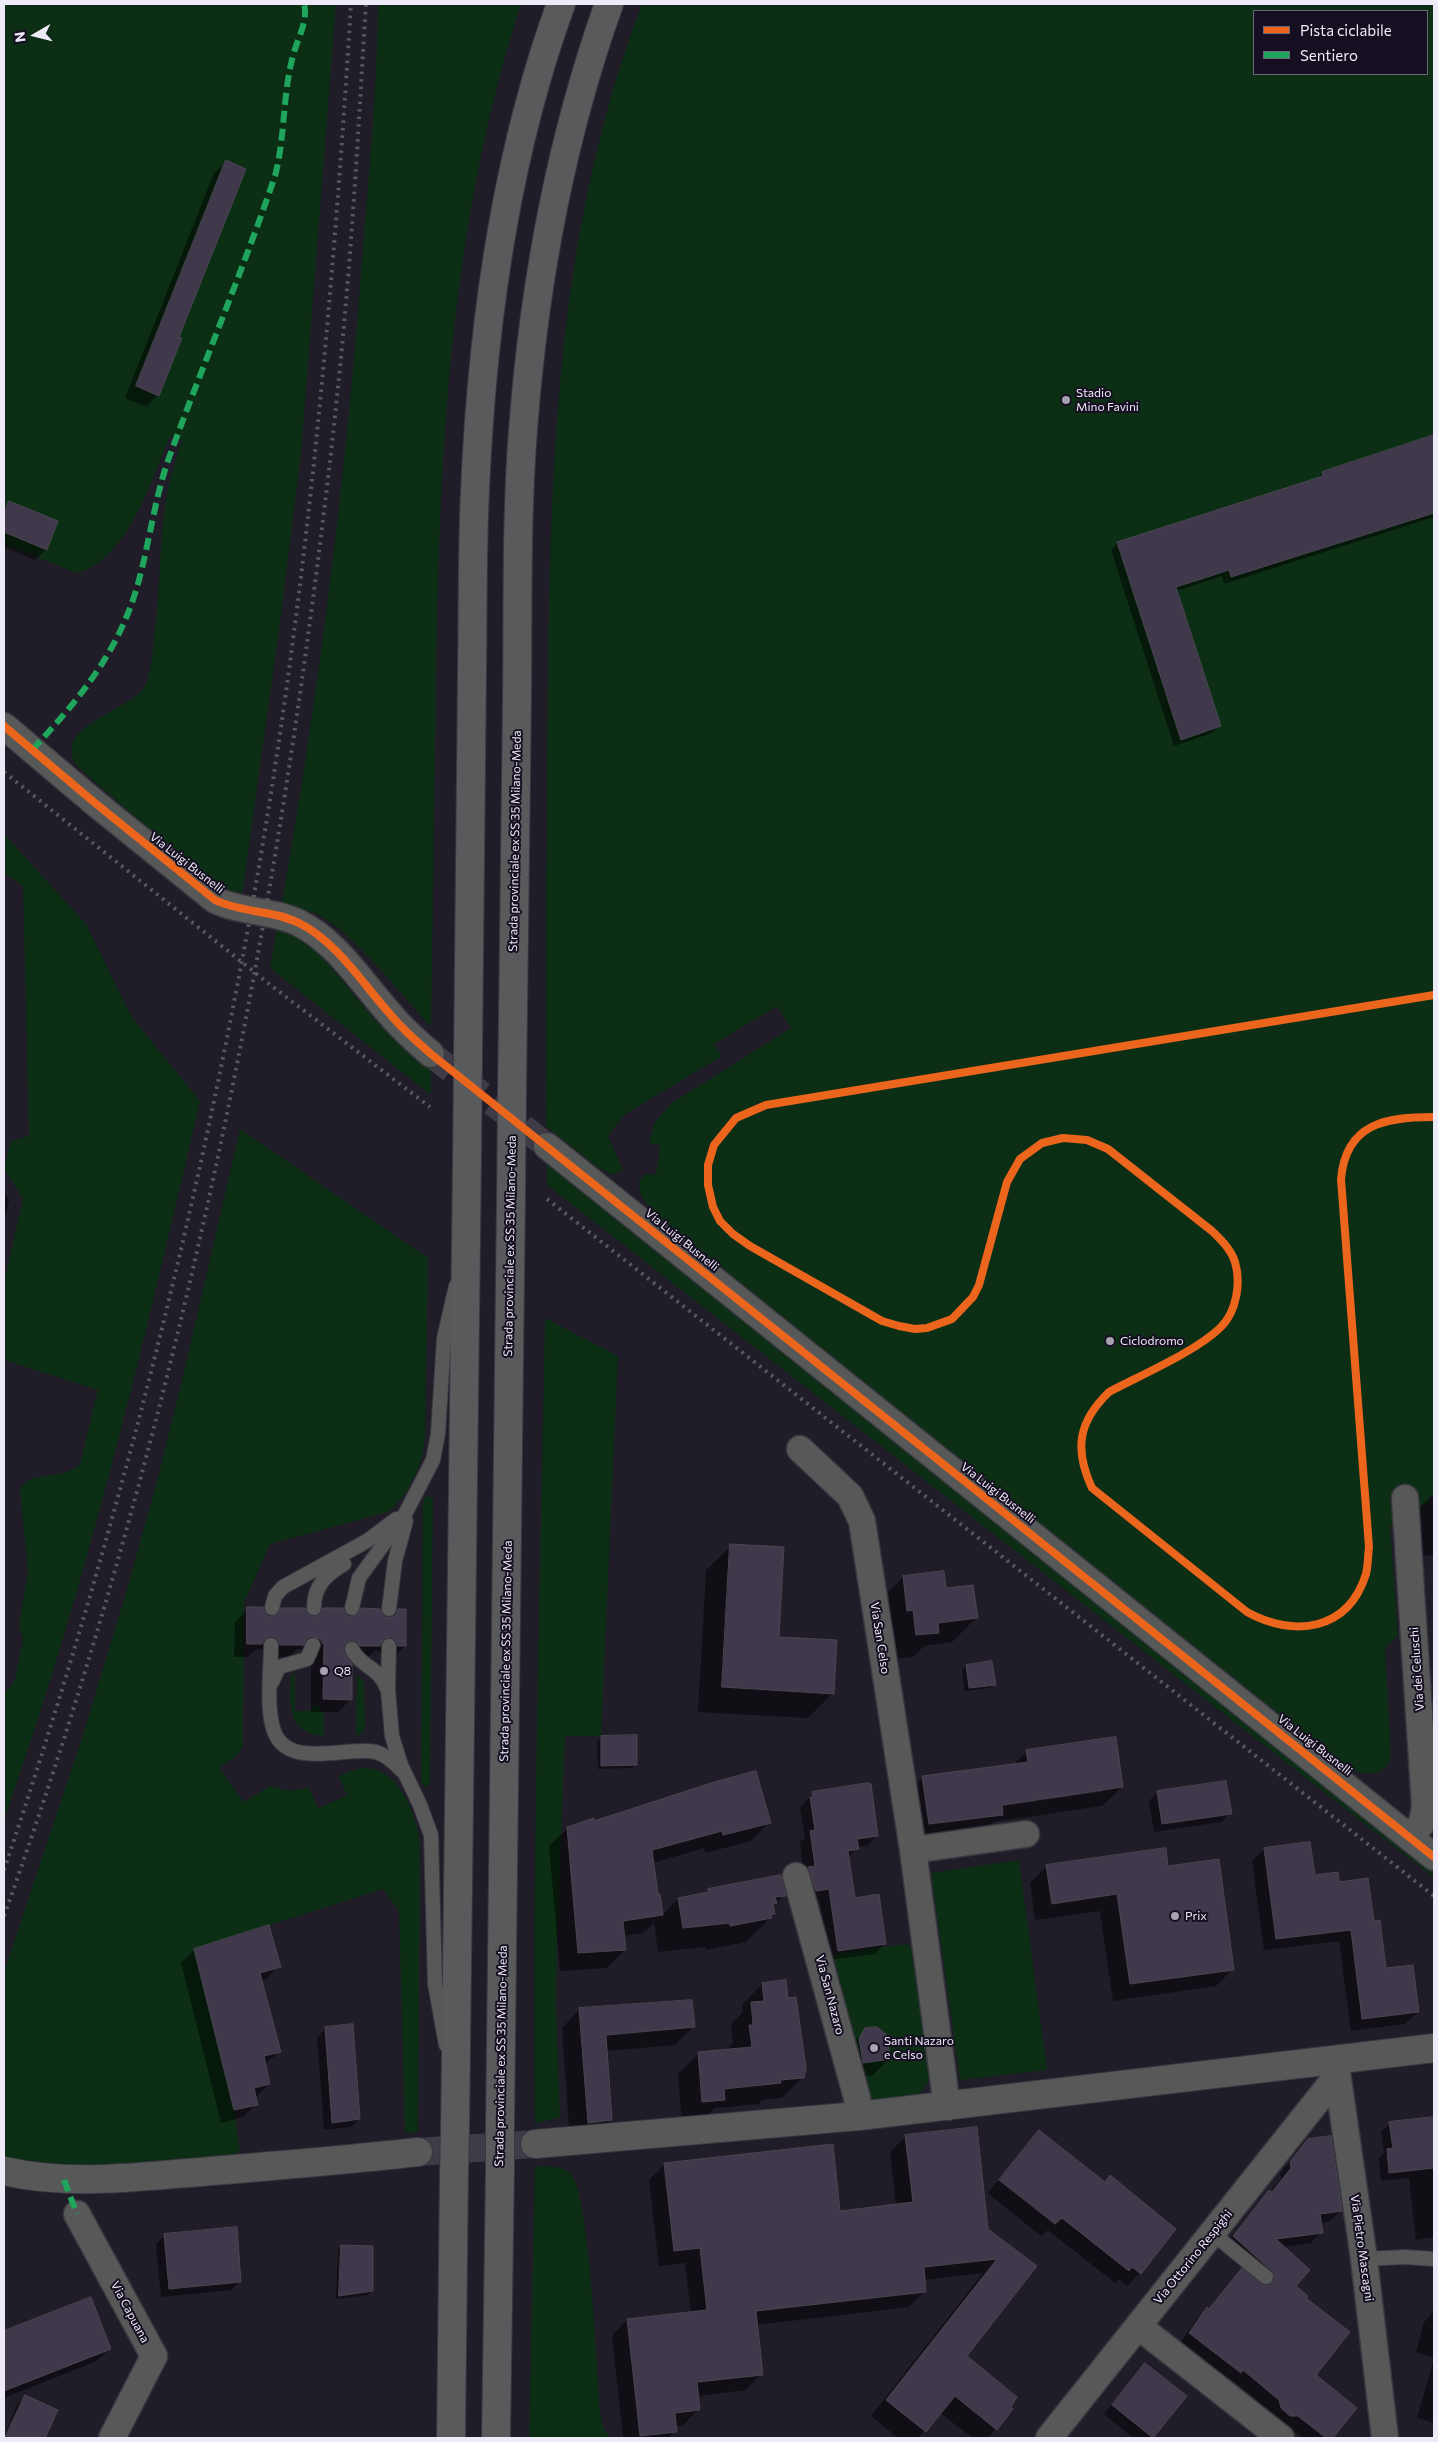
<!DOCTYPE html>
<style>
body{margin:0}
#map{position:relative;width:1438px;height:2442px;overflow:hidden;background:#201c28;font-family:Commissioner,sans-serif}
canvas{display:block}
.frame{position:absolute;inset:0;border:5px solid #eeeaf7;pointer-events:none}
.legend{position:absolute;left:1253px;top:10px;width:175px;height:65px;box-sizing:border-box;background:#160f22;border:1px solid #6c6777;margin:0;padding:6px 9px;list-style:none;font-size:15px;color:#eeeaf7}
.legend li{display:flex;align-items:center;gap:10px;height:25px}
.legend b{width:25px;border:1px solid #6c6777}
.north{position:absolute;left:10px;top:10px;width:50px;height:50px;-webkit-text-stroke:4px #160f22;paint-order:stroke;rotate:262deg;font-size:14px;font-weight:700;line-height:20px;text-align:center;color:#eeeaf7}
.north::after{content:'';display:block;margin:auto;width:18px;height:22px;background:#eeeaf7;clip-path:polygon(50% 0,100% 100%,50% 72%,0 100%)}
</style>
<div id="map">
<canvas width="1438" height="2442"></canvas>
<div class="frame"></div>
<ul class="legend">
<li><b style="height:6px;background:#eb651d"></b>Pista ciclabile</li>
<li><b style="height:6px;background:#20a55d"></b>Sentiero</li>
</ul>
<div class="north">N</div>
</div>
<script>
const ctx = document.querySelector('canvas').getContext('2d');
ctx.lineJoin = 'round';
function fillPath(path, color) {
  ctx.fillStyle = color;
  ctx.fill(path, 'evenodd');
}
function trace(path, color, width, dash) {
  ctx.strokeStyle = color;
  ctx.lineWidth = width;
  ctx.lineCap = dash ? 'butt' : 'round';
  ctx.setLineDash(dash || []);
  ctx.stroke(path);
}
function drawText(font, color, halo, rows, align = 'center') {
  ctx.font = font + ' Commissioner,sans-serif';
  ctx.lineWidth = 4;
  ctx.setLineDash([]);
  ctx.textBaseline = 'middle';
  ctx.strokeStyle = halo;
  ctx.fillStyle = color;
  for (const [text, x, y, turn = 0] of rows) {
    ctx.save();
    ctx.translate(x, y);
    ctx.rotate((+turn || 0) * Math.PI / 180);
    ctx.textAlign = isNaN(turn) ? turn : align;
    if (halo) ctx.strokeText(text, 0, 0);
    ctx.fillText(text, 0, 0);
    ctx.restore();
  }
}
const green = new Path2D(`
 M 4,4 L 336,4 L 301,454 L 280,623 L 241,902 L 210,883 L 77,766 C 49,724 137,711 147,682 C 152,666 153,646 155,629 C 161,583 159,533 168,488 C 172,472 177,456 182,440 L 170,436 C 152,479 127,561 77,573 L 4,544 Z
 M 378,4 L 521,4 C 449,226 439,458 436,690 C 434,803 433,915 431,1027 C 403,997 354,933 319,915 C 308,909 293,909 281,908 C 319,693 346,477 362,259 C 369,174 377,89 378,4 Z
 M 642,4 L 1434,4 L 1434,1496 L 1429,1496 L 1430,1504 L 1421,1505 L 1422,1522 L 1390,1526 L 1398,1635 L 1385,1648 L 1391,1756 C 1386,1775 1369,1777 1353,1770 L 1284,1718 L 780,1317 L 656,1214 C 646,1204 638,1195 639,1180 L 646,1174 L 656,1175 L 660,1145 L 649,1143 L 655,1122 L 672,1103 L 791,1028 L 777,1006 L 714,1044 L 722,1056 L 624,1115 L 608,1136 L 623,1170 L 612,1175 L 597,1167 L 546,1126 C 546,976 546,827 548,677 C 551,446 559,222 642,4 ZM 1254,11 L 1427,11 L 1427,74 L 1254,74 Z
 M 4,834 L 86,924 L 131,1016 L 200,1101 C 144,1343 87,1585 4,1820 L 4,1692 L 10,1688 L 15,1679 L 23,1640 L 19,1625 L 28,1571 L 20,1490 C 28,1469 61,1482 80,1464 L 98,1390 L 4,1360 L 4,1282 L 23,1199 L 4,1168 L 11,1141 L 29,1136 L 23,886 L 4,873 Z
 M 278,924 L 315,948 L 375,1020 L 403,1047 L 431,1069 L 431,1095 L 270,968 Z
 M 240,1129 L 428,1258 L 425,1438 C 423,1464 409,1495 388,1512 L 270,1544 L 244,1603 L 243,1747 L 235,1757 L 219,1768 L 244,1802 L 270,1786 L 290,1791 L 309,1788 L 318,1808 L 347,1796 L 339,1776 C 347,1773 356,1768 365,1768 C 400,1768 416,1815 420,1843 L 418,2132 L 405,2133 L 399,1911 L 383,1889 L 194,1949 L 234,2110 L 240,2149 L 234,2159 L 76,2169 L 4,2159 L 4,1972 L 82,1738 L 126,1593 L 159,1474 L 187,1359 Z
 M 547,1163 L 1215,1693 L 1401,1844 L 1434,1874 L 1434,1878 L 547,1185 Z
 M 545,1318 L 618,1356 L 601,1736 L 565,1736 L 557,1942 L 556,2005 L 560,2117 L 535,2124 C 532,1855 540,1586 545,1318 Z
 M 429,1495 L 433,1499 L 430,1782 L 429,1785 L 425,1787 L 421,1783 L 423,1500 Z
 M 293,1674 L 295,1674 L 295,1711 L 311,1711 L 312,1706 L 319,1706 L 324,1715 L 324,1736 C 286,1733 290,1704 291,1676 Z
 M 357,1675 L 364,1681 L 365,1727 L 363,1732 L 356,1736 Z
 M 1019,1860 L 1047,2070 L 960,2080 L 931,1873 Z
 M 906,1944 L 911,1947 L 930,2073 L 929,2081 L 918,2095 L 872,2101 L 867,2088 L 833,1954 Z
 M 535,2166 C 546,2167 563,2165 571,2174 C 590,2197 597,2373 600,2412 L 604,2430 L 611,2438 L 529,2438 Z`);
const shadow = new Path2D(`
 M 226,162 L 177,337 L 158,395 L 146,407 L 125,398 L 214,173 Z
 M 1434,437 L 1434,517 L 1224,584 L 1222,576 L 1176,591 L 1220,726 L 1212,733 L 1174,746 L 1111,550 L 1118,543 L 1316,480 L 1323,473 Z
 M 9,503 L 46,549 L 35,560 L 4,547 L 4,508 Z
 M 4,1192 L 9,1200 L 4,1221 Z
 M 1430,1497 L 1434,1497 L 1434,1555 L 1420,1556 L 1417,1510 Z
 M 731,1546 L 777,1639 L 833,1693 L 808,1718 L 698,1712 L 706,1570 Z
 M 903,1577 L 945,1590 L 976,1618 L 952,1642 L 924,1646 L 913,1657 L 892,1659 L 879,1602 Z
 M 248,1609 L 270,1618 L 282,1609 L 315,1618 L 323,1609 L 350,1618 L 361,1610 L 388,1619 L 398,1610 L 405,1646 L 392,1659 L 376,1650 L 366,1659 L 346,1658 L 351,1699 L 338,1712 L 311,1712 L 311,1658 L 304,1650 L 297,1649 L 289,1657 L 267,1657 L 263,1650 L 257,1649 L 248,1657 L 234,1657 L 235,1622 ZM 385,1633 L 394,1638 L 394,1641 L 384,1635 Z
 M 966,1666 L 994,1684 L 990,1688 L 965,1691 L 962,1670 Z
 M 1433,1693 L 1434,1693 L 1434,1778 L 1421,1705 Z
 M 601,1737 L 636,1764 L 632,1768 L 598,1769 L 597,1741 Z
 M 1027,1751 L 1122,1787 L 1102,1806 L 994,1822 L 982,1834 L 910,1843 L 903,1797 L 922,1778 L 1013,1765 ZM 1102,1789 L 1102,1792 L 996,1807 L 995,1805 Z
 M 1158,1792 L 1230,1813 L 1222,1822 L 1154,1832 L 1149,1801 Z
 M 813,1793 L 877,1836 L 867,1846 L 857,1847 L 848,1858 L 854,1899 L 885,1943 L 875,1954 L 828,1960 L 819,1899 L 806,1901 L 800,1842 L 805,1838 L 800,1808 Z
 M 769,1822 L 751,1841 L 705,1853 L 704,1848 L 653,1863 L 657,1895 L 659,1895 L 662,1916 L 678,1899 L 704,1894 L 708,1890 L 784,1895 L 772,1907 L 774,1914 L 746,1942 L 706,1950 L 705,1947 L 658,1952 L 654,1923 L 643,1933 L 624,1936 L 625,1950 L 607,1968 L 560,1971 L 549,1846 L 568,1828 L 593,1823 Z
 M 1264,1849 L 1314,1877 L 1373,1922 L 1385,1970 L 1418,2012 L 1405,2024 L 1351,2031 L 1339,1941 L 1264,1950 L 1252,1861 Z
 M 1047,1866 L 1167,1867 L 1233,1969 L 1216,1986 L 1113,2001 L 1100,1911 L 1035,1920 L 1030,1883 Z
 M 194,1950 L 279,1966 L 266,1979 L 261,1981 L 279,2052 L 264,2065 L 269,2084 L 255,2098 L 256,2104 L 243,2117 L 221,2123 L 181,1963 Z
 M 762,1984 L 803,2077 L 782,2098 L 762,2100 L 759,2104 L 715,2108 L 703,2120 L 682,2122 L 678,2074 L 699,2053 L 730,2051 L 729,2047 L 733,2043 L 731,2024 L 743,2012 L 742,2005 ZM 785,2078 L 785,2081 L 774,2082 L 774,2080 Z
 M 580,2009 L 694,2026 L 675,2045 L 606,2051 L 611,2120 L 593,2138 L 570,2140 L 562,2028 Z
 M 326,2028 L 359,2119 L 351,2127 L 324,2130 L 317,2037 Z
 M 866,2029 L 889,2059 L 872,2076 L 846,2079 L 848,2047 Z
 M 1434,2118 L 1434,2237 L 1416,2240 L 1409,2178 L 1381,2181 L 1379,2158 L 1384,2153 L 1381,2132 L 1390,2124 Z
 M 1039,2131 L 1140,2273 L 1127,2286 L 1119,2279 L 1115,2283 L 1048,2230 L 1041,2236 L 988,2193 Z
 M 906,2136 L 987,2229 L 1036,2267 L 966,2356 L 996,2429 L 987,2438 L 973,2438 L 940,2413 L 918,2438 L 898,2438 L 871,2416 L 983,2273 L 924,2280 L 925,2291 L 909,2307 L 756,2325 L 761,2374 L 746,2390 L 697,2396 L 699,2409 L 683,2425 L 675,2426 L 675,2431 L 668,2438 L 623,2438 L 612,2336 L 627,2320 L 691,2313 L 685,2263 L 659,2266 L 649,2180 L 665,2164 L 839,2212 L 896,2205 L 890,2152 Z
 M 1309,2140 L 1341,2211 L 1330,2221 L 1320,2223 L 1321,2232 L 1311,2243 L 1282,2247 L 1294,2286 L 1304,2298 L 1314,2376 L 1355,2409 L 1331,2438 L 1303,2438 L 1287,2426 L 1279,2426 L 1271,2419 L 1269,2411 L 1232,2380 L 1230,2382 L 1180,2343 L 1197,2319 L 1208,2310 L 1242,2270 L 1264,2287 L 1262,2281 L 1224,2246 L 1259,2202 L 1270,2192 L 1281,2179 L 1280,2173 Z
 M 165,2235 L 240,2281 L 231,2290 L 161,2297 L 156,2244 Z
 M 342,2246 L 372,2291 L 368,2295 L 336,2299 L 338,2250 Z
 M 90,2298 L 110,2348 L 97,2361 L 4,2398 L 4,2332 Z
 M 1434,2306 L 1434,2423 L 1417,2418 L 1434,2358 L 1416,2352 L 1424,2322 L 1431,2315 Z
 M 1145,2365 L 1185,2397 L 1152,2438 L 1133,2438 L 1104,2414 Z
 M 26,2396 L 56,2410 L 43,2438 L 4,2438 L 17,2405 Z`);
const building = new Path2D(`
 M 226,160 L 246,169 L 179,337 L 182,338 L 159,396 L 136,386 Z
 M 1434,435 L 1434,513 L 1231,577 L 1229,570 L 1176,587 L 1221,726 L 1181,740 L 1117,542 L 1323,476 L 1322,472 Z
 M 9,501 L 58,521 L 47,550 L 4,532 L 4,514 Z
 M 730,1544 L 784,1547 L 779,1637 L 837,1640 L 834,1694 L 722,1687 Z
 M 944,1571 L 946,1588 L 973,1585 L 978,1618 L 938,1623 L 939,1633 L 916,1635 L 913,1610 L 907,1611 L 903,1576 Z
 M 247,1607 L 263,1607 L 266,1614 L 270,1617 L 278,1614 L 281,1608 L 305,1608 L 309,1615 L 314,1617 L 321,1613 L 323,1608 L 343,1608 L 346,1614 L 350,1617 L 358,1614 L 361,1608 L 380,1609 L 383,1616 L 388,1618 L 396,1615 L 398,1609 L 406,1609 L 406,1646 L 398,1646 L 396,1641 L 390,1637 L 384,1639 L 380,1646 L 360,1646 L 356,1641 L 347,1642 L 343,1650 L 352,1664 L 352,1700 L 323,1699 L 324,1645 L 320,1639 L 312,1636 L 307,1638 L 304,1645 L 280,1645 L 276,1638 L 271,1636 L 264,1640 L 262,1644 L 247,1644 Z
 M 992,1661 L 996,1685 L 969,1688 L 966,1665 Z
 M 637,1735 L 637,1765 L 601,1766 L 601,1736 Z
 M 1116,1737 L 1123,1787 L 1002,1805 L 1003,1815 L 929,1824 L 922,1776 L 1028,1762 L 1026,1750 Z
 M 756,1771 L 771,1823 L 723,1835 L 722,1831 L 652,1850 L 658,1894 L 660,1894 L 663,1915 L 623,1921 L 626,1950 L 578,1953 L 567,1827 L 594,1818 L 594,1821 L 711,1783 Z
 M 1226,1781 L 1232,1814 L 1162,1824 L 1157,1791 Z
 M 867,1783 L 871,1784 L 878,1836 L 857,1839 L 859,1849 L 848,1851 L 855,1898 L 879,1894 L 886,1944 L 838,1951 L 829,1889 L 816,1891 L 808,1867 L 815,1866 L 810,1831 L 815,1830 L 810,1797 L 813,1797 L 812,1792 Z
 M 1310,1842 L 1315,1875 L 1338,1872 L 1339,1882 L 1368,1878 L 1374,1921 L 1380,1920 L 1386,1968 L 1413,1965 L 1419,2012 L 1362,2019 L 1351,1930 L 1276,1939 L 1264,1848 Z
 M 1166,1848 L 1168,1866 L 1219,1859 L 1234,1970 L 1130,1984 L 1117,1894 L 1052,1904 L 1046,1865 Z
 M 781,1875 L 786,1896 L 775,1897 L 777,1903 L 773,1904 L 775,1914 L 771,1915 L 772,1918 L 730,1926 L 730,1923 L 683,1928 L 678,1898 L 708,1892 L 708,1889 Z
 M 269,1925 L 281,1967 L 260,1973 L 281,2052 L 264,2056 L 270,2084 L 254,2088 L 258,2105 L 234,2110 L 194,1949 Z
 M 786,1980 L 788,1998 L 796,1997 L 806,2068 L 804,2078 L 780,2080 L 781,2083 L 724,2089 L 725,2100 L 702,2102 L 698,2052 L 752,2047 L 749,2025 L 753,2025 L 751,2002 L 764,2001 L 762,1983 Z
 M 692,2000 L 695,2027 L 606,2035 L 612,2120 L 588,2123 L 579,2008 Z
 M 353,2024 L 360,2119 L 332,2123 L 325,2027 Z
 M 877,2027 L 887,2035 L 890,2059 L 863,2063 L 859,2038 L 865,2028 Z
 M 1434,2117 L 1434,2168 L 1389,2173 L 1387,2149 L 1393,2148 L 1389,2122 Z
 M 977,2127 L 988,2229 L 1037,2266 L 967,2356 L 1017,2397 L 1011,2407 L 1013,2409 L 997,2430 L 955,2396 L 926,2432 L 886,2400 L 997,2259 L 924,2267 L 926,2292 L 756,2311 L 763,2375 L 697,2382 L 700,2410 L 675,2413 L 677,2432 L 640,2436 L 627,2319 L 707,2310 L 700,2248 L 674,2251 L 664,2163 L 833,2144 L 840,2211 L 913,2202 L 905,2135 Z
 M 1039,2130 L 1105,2182 L 1110,2175 L 1176,2229 L 1141,2274 L 1132,2267 L 1129,2271 L 1062,2218 L 1055,2224 L 999,2180 Z
 M 1331,2136 L 1342,2211 L 1320,2214 L 1323,2233 L 1276,2239 L 1310,2270 L 1296,2286 L 1308,2296 L 1306,2298 L 1350,2332 L 1316,2375 L 1357,2408 L 1333,2438 L 1326,2438 L 1298,2416 L 1290,2416 L 1281,2408 L 1279,2400 L 1243,2370 L 1241,2373 L 1189,2333 L 1207,2307 L 1209,2309 L 1242,2268 L 1264,2286 L 1273,2282 L 1275,2278 L 1272,2271 L 1233,2236 L 1269,2190 L 1272,2192 L 1291,2168 L 1290,2162 L 1308,2139 Z
 M 237,2227 L 241,2282 L 169,2289 L 164,2234 Z
 M 341,2245 L 373,2246 L 373,2291 L 339,2296 Z
 M 91,2297 L 111,2349 L 4,2391 L 4,2331 Z
 M 1145,2363 L 1187,2396 L 1153,2438 L 1112,2405 Z
 M 25,2395 L 58,2410 L 45,2438 L 5,2438 Z`);
const minorTunnel = new Path2D(`
 M 431,1054 L 547,1146`);
const tertiaryTunnel = new Path2D(`
 M 418,2152 L 535,2144`);
const service = new Path2D(`
 M 272,1608 L 275,1596 L 283,1587 L 367,1541 L 396,1519
 M 314,1608 C 314,1585 326,1575 344,1564
 M 352,1608 L 359,1578 L 404,1516 L 433,1460 L 438,1434 L 444,1338 L 456,1286
 M 389,1609 L 395,1561 L 406,1521
 M 271,1645 C 271,1669 266,1705 273,1728 C 285,1772 348,1745 376,1752 C 386,1755 394,1762 401,1770
 M 389,1646 L 388,1690 L 392,1736 L 401,1765 L 420,1805 L 431,1835 L 435,1984 L 446,2045
 M 352,1649 C 360,1667 380,1667 387,1689
 M 272,1682 L 279,1667 L 307,1659 L 313,1645
 M 1212,2233 L 1266,2277
 M 1364,2259 L 1405,2257 L 1434,2259`);
const minor = new Path2D(`
 M 4,726 L 95,803 L 215,900 C 242,913 273,910 299,923 C 337,942 362,983 390,1014 C 402,1029 416,1041 431,1054
 M 547,1146 L 1434,1857
 M 800,1449 L 850,1496 L 862,1521 L 913,1850 L 947,2107
 M 1405,1498 L 1425,1806 L 1422,1823 L 1412,1836
 M 913,1850 L 1026,1834
 M 796,1876 L 857,2098 L 859,2116
 M 1336,2065 L 1364,2259 L 1385,2438
 M 77,2214 L 154,2356 L 112,2438
 M 1138,2326 L 1281,2438
 M 1049,2438 L 1337,2076`);
const tertiary = new Path2D(`
 M 535,2144 L 859,2116 L 1434,2048
 M 4,2171 C 69,2186 134,2177 200,2172 C 273,2166 345,2160 418,2152`);
const trunk = new Path2D(`
 M 468,1056 C 469,928 471,800 472,672 C 473,612 472,551 475,491 C 482,328 505,157 561,4
 M 512,1091 C 514,961 515,830 517,700 C 518,610 516,519 523,430 C 534,285 560,141 609,4
 M 500,2126 L 511,1196
 M 455,2129 L 467,1160
 M 451,2438 L 454,2173
 M 496,2438 L 500,2169`);
const rail = new Path2D(`
 M 4,772 L 273,987 L 430,1107
 M 547,1199 L 1434,1896
 M 4,1870 C 113,1546 198,1215 257,878 C 307,589 333,297 351,4
 M 4,1916 C 149,1510 246,1086 305,658 C 324,519 341,379 351,239 C 357,161 361,82 366,4`);
const trunkBridge = new Path2D(`
 M 467,1160 L 468,1056
 M 511,1196 L 512,1091
 M 500,2169 L 500,2126
 M 454,2173 L 455,2129`);
const quiet = new Path2D(`
 M 32,750 C 83,695 123,647 141,572 C 151,533 156,493 170,455 C 204,362 243,270 275,176 C 286,134 282,90 295,49 C 300,34 308,19 304,4
 M 64,2180 L 77,2214`);
const cycleway = new Path2D(`
 M 4,726 L 95,803 L 215,900 C 242,913 273,910 299,923 C 337,942 362,983 390,1014 C 402,1029 416,1041 431,1054 L 1434,1857
 M 1434,995 L 766,1105 L 736,1118 L 714,1145 L 708,1165 L 708,1185 L 713,1207 L 720,1221 L 733,1234 L 750,1246 L 882,1321 L 899,1326 L 915,1329 L 927,1328 L 952,1319 L 973,1297 L 979,1285 L 1007,1182 L 1020,1159 L 1042,1143 L 1063,1138 L 1087,1140 L 1108,1149 L 1212,1231 C 1221,1240 1231,1249 1235,1262 C 1241,1282 1237,1311 1221,1327 C 1197,1351 1141,1375 1109,1392 C 1078,1422 1074,1449 1092,1488 L 1247,1612 C 1294,1638 1348,1631 1366,1574 C 1368,1566 1368,1555 1369,1547 L 1341,1179 C 1346,1123 1386,1117 1434,1117`);
const markers = [
 [1066,400,5,"#a6a2af"],
 [1110,1341,5,"#a6a2af"],
 [324,1671,5,"#a6a2af"],
 [1175,1916,5,"#a6a2af"],
 [874,2048,5,"#a6a2af"]
];
const poiNames = [
 ["Stadio",1076,393],
 ["Mino Favini",1076,407],
 ["Ciclodromo",1120,1341],
 ["Q8",334,1671],
 ["Prix",1185,1916],
 ["Santi Nazaro",884,2041],
 ["e Celso",884,2055]
];
const streetNames = [
 ["Strada provinciale ex SS 35 Milano-Meda",515,841,-89],
 ["Via Luigi Busnelli",187,863,38],
 ["Via Luigi Busnelli",682,1240,39],
 ["Strada provinciale ex SS 35 Milano-Meda",510,1246,-89],
 ["Via Luigi Busnelli",998,1493,38],
 ["Via San Celso",880,1638,81],
 ["Strada provinciale ex SS 35 Milano-Meda",506,1651,-89],
 ["Via dei Celuschi",1417,1669,-94],
 ["Via Luigi Busnelli",1315,1745,38],
 ["Via San Nazaro",830,1995,75],
 ["Strada provinciale ex SS 35 Milano-Meda",501,2056,-89],
 ["Via Pietro Mascagni",1362,2248,82],
 ["Via Ottorino Respighi",1193,2257,-51],
 ["Via Capuana",130,2312,62]
];
fillPath(green, '#0b2e14');
fillPath(shadow, '#0007');
fillPath(building, '#40384b');
trace(building, '#494650', 1);
trace(minorTunnel, '#3f3b47', 26, [26, 13]);
trace(tertiaryTunnel, '#3f3b47', 28, [28, 14]);
trace(service, '#3a3640', 16);
trace(minor, '#3a3640', 29);
trace(tertiary, '#3a3640', 30);
trace(trunk, '#3a3640', 30);
trace(service, '#575958', 14);
trace(minor, '#575958', 26);
trace(tertiary, '#575958', 28);
trace(trunk, '#585a5c', 28);
trace(rail, '#59585e', 4, [2.5, 5]);
trace(trunkBridge, '#3a3640', 30, []);
trace(trunkBridge, '#585a5c', 28);
trace(quiet, '#20a55d', 6, [12, 6]);
trace(cycleway, '#eb651d', 8);
for (const [x, y, r, color] of markers) {
  const dot = new Path2D();
  dot.arc(x, y, r, 0, 2 * Math.PI);
  ctx.fillStyle = color;
  ctx.fill(dot);
  trace(dot, '#160f22', 2);
}
drawText('12px', '#eeeaf7', '#160f22', poiNames, 'left');
drawText('12px', '#eeeaf7', '#160f22', streetNames);
</script>
